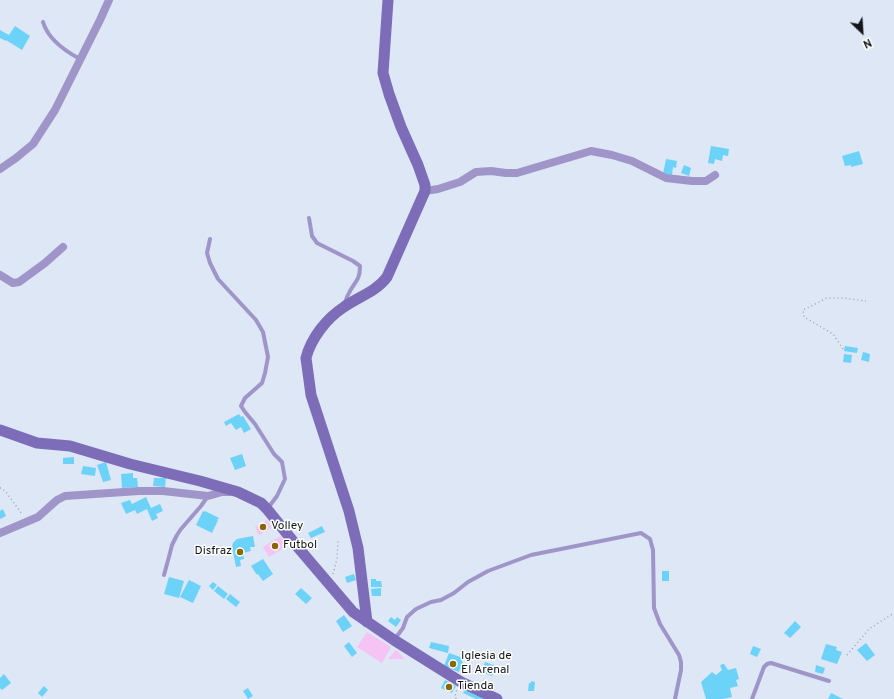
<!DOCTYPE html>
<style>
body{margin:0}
#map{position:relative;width:894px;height:699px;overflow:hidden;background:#dde7f5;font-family:Overpass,sans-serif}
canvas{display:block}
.north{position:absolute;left:842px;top:12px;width:40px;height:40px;-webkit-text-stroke:3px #fff;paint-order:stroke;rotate:155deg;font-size:11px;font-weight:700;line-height:16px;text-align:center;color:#13171b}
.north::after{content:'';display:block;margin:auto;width:14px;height:18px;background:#13171b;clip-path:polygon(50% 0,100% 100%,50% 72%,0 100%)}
</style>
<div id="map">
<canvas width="894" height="699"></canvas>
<div class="north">N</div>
</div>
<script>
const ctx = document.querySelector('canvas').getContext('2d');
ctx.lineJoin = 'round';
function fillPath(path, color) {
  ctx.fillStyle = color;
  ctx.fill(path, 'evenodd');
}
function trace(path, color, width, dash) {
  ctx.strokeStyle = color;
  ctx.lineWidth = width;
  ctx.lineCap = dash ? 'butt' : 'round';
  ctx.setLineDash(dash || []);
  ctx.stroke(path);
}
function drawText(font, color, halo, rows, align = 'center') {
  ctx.font = font + ' Overpass,sans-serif';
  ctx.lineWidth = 3;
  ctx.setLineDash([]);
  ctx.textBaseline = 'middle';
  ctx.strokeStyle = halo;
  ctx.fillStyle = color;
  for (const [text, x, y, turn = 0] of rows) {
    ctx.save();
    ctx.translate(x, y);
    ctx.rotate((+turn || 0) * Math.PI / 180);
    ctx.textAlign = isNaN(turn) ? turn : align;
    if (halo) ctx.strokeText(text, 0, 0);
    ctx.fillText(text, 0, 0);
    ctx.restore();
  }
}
const green = new Path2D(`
 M 267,520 L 271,528 L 259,535 L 255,527 Z
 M 281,536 L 287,546 L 269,557 L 263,547 Z
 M 367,632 L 391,647 L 382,663 L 357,647 Z
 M 396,650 L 405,659 L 388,659 Z`);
const building = new Path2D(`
 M 15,26 L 30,36 L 22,50 L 6,40 L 6,41 L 0,38 L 0,30 L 9,35 Z
 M 711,146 L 729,149 L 728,156 L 723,155 L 722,161 L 715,159 L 714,164 L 708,163 Z
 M 859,151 L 863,164 L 851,167 L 851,165 L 845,166 L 842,156 Z
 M 666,159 L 677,161 L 676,168 L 673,167 L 672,175 L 663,174 Z
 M 684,165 L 691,168 L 689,176 L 681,173 Z
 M 845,346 L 858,348 L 857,353 L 844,351 Z
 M 863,352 L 870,354 L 869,362 L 861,360 Z
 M 844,354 L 852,355 L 851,363 L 843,362 Z
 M 239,414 L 241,417 L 243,416 L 251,429 L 244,433 L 241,427 L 236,430 L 231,423 L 226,426 L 224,422 Z
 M 242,454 L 246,466 L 235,470 L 230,458 Z
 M 74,457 L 74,464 L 63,464 L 63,458 Z
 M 106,462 L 111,480 L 103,482 L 97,465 Z
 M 83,466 L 96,468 L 95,476 L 81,474 Z
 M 133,473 L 133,478 L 137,478 L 138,487 L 122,488 L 121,474 Z
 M 154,478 L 166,478 L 165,487 L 153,486 Z
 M 146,497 L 151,508 L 160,504 L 163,511 L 156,514 L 158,518 L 152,521 L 147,509 L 137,514 L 135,510 L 126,514 L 121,503 L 130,500 L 132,504 Z
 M 3,509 L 6,516 L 0,519 L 0,511 Z
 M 203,511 L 204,512 L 205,511 L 219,518 L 217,520 L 218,520 L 212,533 L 196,525 Z
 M 322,526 L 325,532 L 311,538 L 308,533 Z
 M 253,536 L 255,547 L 250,547 L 251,551 L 243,553 L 244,559 L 240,560 L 241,566 L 236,567 L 232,547 L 233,543 L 237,539 Z
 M 263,559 L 273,574 L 263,581 L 258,574 L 257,575 L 251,566 Z
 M 662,571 L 669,571 L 669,581 L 662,581 Z
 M 354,574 L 356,580 L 347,583 L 345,577 Z
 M 169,577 L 184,581 L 179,598 L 164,594 Z
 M 371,579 L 376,579 L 376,581 L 381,581 L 382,587 L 371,587 Z
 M 189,580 L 201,586 L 193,603 L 180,597 Z
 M 213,582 L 217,585 L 213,590 L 209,586 Z
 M 218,586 L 228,594 L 224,599 L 214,591 Z
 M 301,588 L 312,598 L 306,604 L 295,594 Z
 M 381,588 L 381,596 L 372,596 L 371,589 Z
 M 230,594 L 240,602 L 236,607 L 226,599 Z
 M 344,615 L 352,626 L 343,632 L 336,621 Z
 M 391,617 L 395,620 L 397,617 L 401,620 L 396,627 L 388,621 Z
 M 795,621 L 801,627 L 790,638 L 784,633 Z
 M 349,642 L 357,653 L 352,657 L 344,646 Z
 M 431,642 L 449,646 L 448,653 L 429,648 Z
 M 866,643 L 875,655 L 867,661 L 857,650 Z
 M 826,644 L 837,647 L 836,650 L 842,652 L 837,664 L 821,659 Z
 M 753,646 L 761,649 L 757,657 L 750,654 Z
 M 449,653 L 463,658 L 462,662 L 463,662 L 459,672 L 444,666 Z
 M 485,662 L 496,666 L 492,676 L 481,672 Z
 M 722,664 L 724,664 L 728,670 L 736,668 L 739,679 L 736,680 L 738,686 L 730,688 L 732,697 L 723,699 L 706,699 L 701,682 L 712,672 L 716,675 L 722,670 L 720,666 Z
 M 816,665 L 825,668 L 823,674 L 815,672 Z
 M 4,674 L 11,683 L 2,690 L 0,688 L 0,678 Z
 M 445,680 L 456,686 L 452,693 L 441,688 Z
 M 531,681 L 535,682 L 534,691 L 528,691 L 529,683 L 531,683 Z
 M 44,686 L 48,690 L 42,697 L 38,693 Z
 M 248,688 L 253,696 L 248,699 L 243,691 Z
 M 466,688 L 490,699 L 476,699 L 463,693 Z
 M 831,693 L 843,699 L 828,699 Z`);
const path = new Path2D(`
 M 843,349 L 833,334 L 804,317 L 803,310 L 827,298 L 843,298 L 866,301
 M 0,488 L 1,488 L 6,492 L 22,514
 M 333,574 L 337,559 L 338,541
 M 847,655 L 869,629 L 894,613
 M 456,699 L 455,696 L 457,689`);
const lane = new Path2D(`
 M 43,22 C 48,39 65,51 80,59
 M 309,218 L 312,236 L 317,243 L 353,261 L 360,266 C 360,281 355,281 349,293 C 347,296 346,300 345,303
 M 210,239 L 207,253 L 210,263 L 218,279 L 256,320 L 263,332 L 268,357 L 265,373 L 262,383 L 245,398 L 241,406 L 245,412 L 255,424 L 274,454 L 282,462 L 285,479 L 277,496 L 268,508
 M 164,575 L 170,553 L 172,545 L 177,535 L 181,529 L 201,506 L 208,496
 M 394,640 L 403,628 L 407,617 L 416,609 L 431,602 L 441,600 L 454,593 L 468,582 L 488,571 L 531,555 L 641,533 L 650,539 L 653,550 L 654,608 L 660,624 L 679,655 L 681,662 L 681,670 L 675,699
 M 752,699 L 764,667 L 767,664 L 771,663 L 829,681`);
const street = new Path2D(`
 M 0,169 L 16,158 L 33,144 L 55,110 L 100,20 L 109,0
 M 425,191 L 438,189 L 460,182 L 476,172 L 491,171 L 506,173 L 517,173 L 591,151 L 612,155 L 632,161 L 666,178 L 692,181 L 706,181 L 715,175
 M 0,275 L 13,283 L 19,282 L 45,263 L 63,247
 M 0,533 L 38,517 L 57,500 L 65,496 L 139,491 L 163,491 L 208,496 L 222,492 L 229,492`);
const secondary = new Path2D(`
 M 0,430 L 37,443 L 70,446 L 130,464 L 200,481 L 238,492 L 261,503 L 267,509 L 301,551 L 353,612 L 394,640 L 461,682 L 497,699
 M 367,622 L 358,548 L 349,511 L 311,395 L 306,358 C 311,338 327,318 344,307 C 358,297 376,292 387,277 L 425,191 L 425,185 L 418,165 L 401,127 L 389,94 L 383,73 L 388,0`);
const markers = [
 [263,527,4,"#886602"],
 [275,546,4,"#886602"],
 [240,552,4,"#886602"],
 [453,664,4,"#886602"],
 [449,687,4,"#886602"]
];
const poiNames = [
 ["Volley",271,527],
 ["Futbol",283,546],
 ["Disfraz",232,552,"right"],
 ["Iglesia de",461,657],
 ["El Arenal",461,671],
 ["Tienda",457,687]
];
fillPath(green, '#f6c3f5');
fillPath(building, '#6dd2f7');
trace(path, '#9da5b0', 1.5, [1, 3]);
trace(lane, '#9f95c9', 4);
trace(street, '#9f95c9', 8);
trace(secondary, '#7d6db8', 11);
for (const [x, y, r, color] of markers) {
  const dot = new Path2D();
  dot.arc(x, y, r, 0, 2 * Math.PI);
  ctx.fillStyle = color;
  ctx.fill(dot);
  trace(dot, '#fff', 1.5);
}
drawText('12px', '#13171b', '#fff', poiNames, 'left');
</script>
